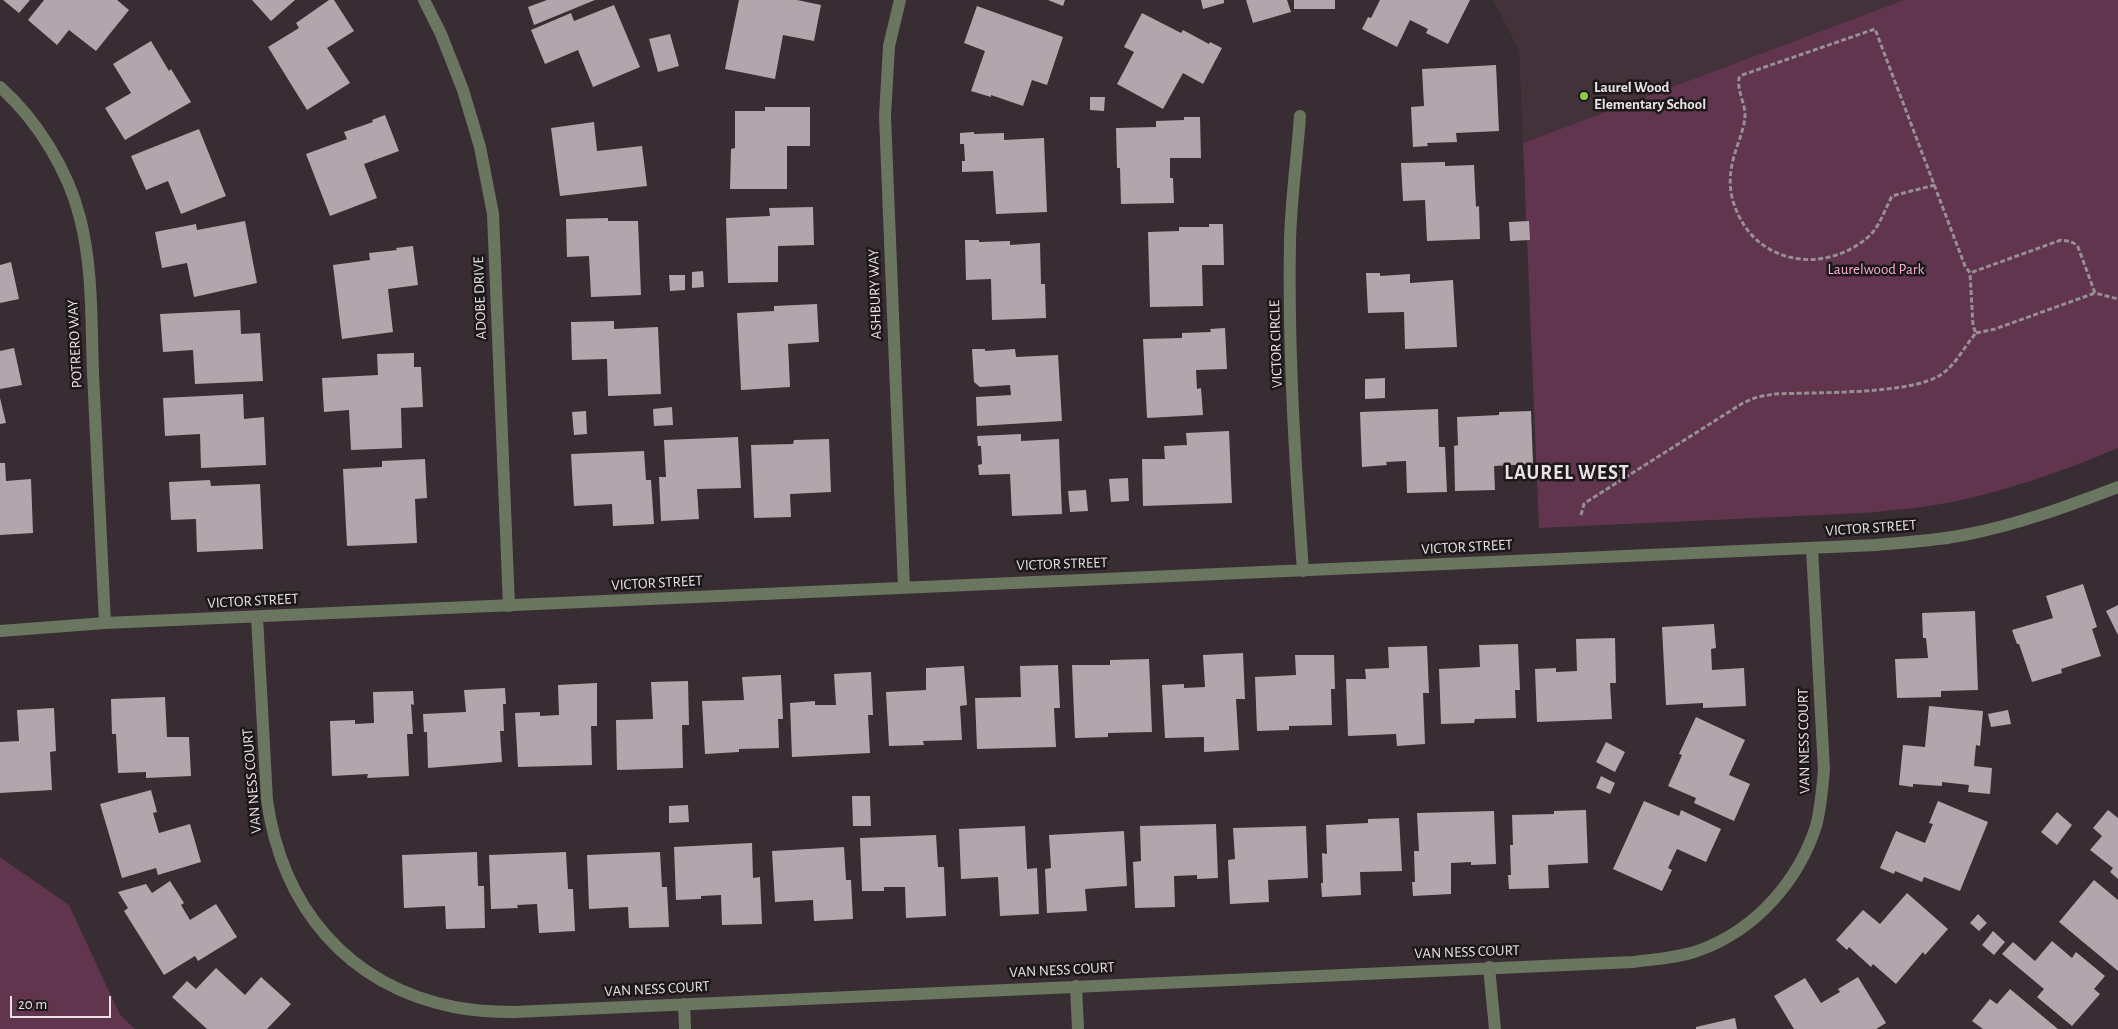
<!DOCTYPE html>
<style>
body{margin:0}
#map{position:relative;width:2118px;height:1029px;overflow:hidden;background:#382d32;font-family:"Alegreya Sans",sans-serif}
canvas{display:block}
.scale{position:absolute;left:10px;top:996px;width:101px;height:22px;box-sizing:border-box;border:2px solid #e9e1e5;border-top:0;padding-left:6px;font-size:15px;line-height:18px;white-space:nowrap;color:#e9e1e5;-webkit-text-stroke:4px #1c1719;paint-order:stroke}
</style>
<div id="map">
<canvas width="2118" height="1029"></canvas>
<div class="scale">20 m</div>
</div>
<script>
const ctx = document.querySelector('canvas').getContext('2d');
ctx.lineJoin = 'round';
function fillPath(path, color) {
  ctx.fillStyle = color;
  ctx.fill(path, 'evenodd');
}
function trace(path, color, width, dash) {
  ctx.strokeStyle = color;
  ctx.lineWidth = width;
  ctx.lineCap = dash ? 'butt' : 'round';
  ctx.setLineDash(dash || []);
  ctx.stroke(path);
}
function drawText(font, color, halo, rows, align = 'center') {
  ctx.font = font + ' "Alegreya Sans",sans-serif';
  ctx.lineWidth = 5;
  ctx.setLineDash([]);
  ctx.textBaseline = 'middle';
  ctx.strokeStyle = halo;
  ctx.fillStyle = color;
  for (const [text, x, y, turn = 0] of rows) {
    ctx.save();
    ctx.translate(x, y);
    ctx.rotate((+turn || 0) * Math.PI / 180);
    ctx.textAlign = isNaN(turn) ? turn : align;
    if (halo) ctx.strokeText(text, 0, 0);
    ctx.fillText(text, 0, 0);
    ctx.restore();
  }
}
const built = new Path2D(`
 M 1493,0 L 1904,0 L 1523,143 L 1519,50 Z`);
const green = new Path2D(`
 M 1904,0 L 2118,0 L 2118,448 C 2064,471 2009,490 1952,502 C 1923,508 1894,510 1865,513 L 1539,528 L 1523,143 Z
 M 0,857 L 69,905 L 120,1015 L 135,1029 L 0,1029 Z`);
const building = new Path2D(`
 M 3,0 L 30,0 L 19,13 Z
 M 44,0 L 117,0 L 129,10 L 96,51 L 69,30 L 57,45 L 28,20 Z
 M 252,0 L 295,0 L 271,21 Z
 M 329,0 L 334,0 L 354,31 L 327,48 L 350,83 L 307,110 L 268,47 L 299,28 L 296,23 Z
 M 547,0 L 595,0 L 534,25 L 528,7 Z
 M 739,0 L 797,0 L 821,5 L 814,41 L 783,35 L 775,79 L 725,69 Z
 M 1048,0 L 1065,0 L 1063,6 Z
 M 1201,0 L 1224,0 L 1224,3 L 1203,9 Z
 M 1246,0 L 1287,0 L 1291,12 L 1253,23 Z
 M 1294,0 L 1335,0 L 1335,9 L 1294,9 Z
 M 1380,0 L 1470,0 L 1448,44 L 1426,33 L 1428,29 L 1410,20 L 1397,47 L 1362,29 L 1368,17 L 1371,18 Z
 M 614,5 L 640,67 L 593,87 L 578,50 L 545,64 L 531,30 L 571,13 L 574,21 Z
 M 977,6 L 1063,37 L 1047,85 L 1032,80 L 1023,106 L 991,95 L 991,97 L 971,91 L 985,51 L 964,43 Z
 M 1142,13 L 1181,33 L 1183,30 L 1209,44 L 1210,42 L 1222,48 L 1203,84 L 1183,73 L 1163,109 L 1117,84 L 1134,52 L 1124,47 Z
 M 670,34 L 679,66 L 658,72 L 649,39 Z
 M 151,41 L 169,71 L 171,69 L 191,102 L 125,140 L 105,108 L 131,93 L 113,64 Z
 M 1496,65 L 1499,131 L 1456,133 L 1457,142 L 1427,143 L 1428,146 L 1413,147 L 1411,107 L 1424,106 L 1422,69 Z
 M 1090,97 L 1105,97 L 1104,111 L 1090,110 Z
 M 765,107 L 810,107 L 810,146 L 787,146 L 787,189 L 730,189 L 731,149 L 735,148 L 735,111 L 765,111 Z
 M 385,115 L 399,151 L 364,164 L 377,198 L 330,216 L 306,154 L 347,139 L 344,132 L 373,122 L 372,120 Z
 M 1184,117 L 1200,117 L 1201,158 L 1170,158 L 1170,178 L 1173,178 L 1174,203 L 1121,204 L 1120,168 L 1117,168 L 1116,128 L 1156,127 L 1156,121 L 1184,120 Z
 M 594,122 L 597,151 L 642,146 L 647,186 L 560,196 L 551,128 Z
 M 199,129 L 226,196 L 181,214 L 168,181 L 146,190 L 131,156 Z
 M 974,132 L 974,134 L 1004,133 L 1004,140 L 1044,138 L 1047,212 L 996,214 L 993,171 L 962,172 L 962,161 L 965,161 L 964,144 L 960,144 L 960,133 Z
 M 1445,162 L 1445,166 L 1474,165 L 1476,207 L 1479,206 L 1480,239 L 1427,241 L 1425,200 L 1403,201 L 1401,163 Z
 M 813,207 L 814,245 L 778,246 L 778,282 L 728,283 L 726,218 L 770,216 L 769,208 Z
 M 608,218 L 608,221 L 638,221 L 641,295 L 591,297 L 589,256 L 567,257 L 566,219 Z
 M 245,221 L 257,283 L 194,297 L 187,263 L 162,268 L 155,232 L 196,224 L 197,230 Z
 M 1529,221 L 1530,240 L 1510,241 L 1509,222 Z
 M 1209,224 L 1223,224 L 1224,265 L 1202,265 L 1203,306 L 1150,307 L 1148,232 L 1179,231 L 1179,227 L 1209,227 Z
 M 965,240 L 979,240 L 979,242 L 1010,241 L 1010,245 L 1040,243 L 1041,284 L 1045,284 L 1046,318 L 992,320 L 991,279 L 966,280 Z
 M 413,246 L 418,285 L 388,289 L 393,332 L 342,339 L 333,265 L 370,260 L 369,253 L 397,250 L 396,248 Z
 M 11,262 L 19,299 L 0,303 L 0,265 Z
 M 703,271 L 704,287 L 692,288 L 692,272 Z
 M 1366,273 L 1380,273 L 1380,276 L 1410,274 L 1410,283 L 1453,280 L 1457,347 L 1405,349 L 1404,312 L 1368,313 Z
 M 669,275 L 685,275 L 685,290 L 670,291 Z
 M 817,304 L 819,342 L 788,344 L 790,387 L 741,390 L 737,313 L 774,311 L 774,306 Z
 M 240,310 L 241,334 L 260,333 L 263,381 L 195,384 L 193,350 L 163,352 L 160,314 Z
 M 614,321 L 614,329 L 658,327 L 661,394 L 608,396 L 607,359 L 572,360 L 571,322 Z
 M 1225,328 L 1227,369 L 1196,370 L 1197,389 L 1201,388 L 1203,415 L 1147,418 L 1143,339 L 1182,338 L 1182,333 L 1211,332 L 1210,329 Z
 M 14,348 L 22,385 L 0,389 L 0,351 Z
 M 972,349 L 985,349 L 985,351 L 1015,349 L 1016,357 L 1058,355 L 1062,421 L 977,426 L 976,397 L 1011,395 L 1010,385 L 980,387 L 974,382 Z
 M 414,353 L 414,367 L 421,367 L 423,407 L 401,408 L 402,448 L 351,450 L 349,410 L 324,412 L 322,378 L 378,375 L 377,354 Z
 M 1385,378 L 1385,398 L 1365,399 L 1365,379 Z
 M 243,394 L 244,419 L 264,417 L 266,465 L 201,468 L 200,434 L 165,436 L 163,398 Z
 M 0,398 L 6,423 L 0,424 Z
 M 672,407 L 673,425 L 654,426 L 653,409 Z
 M 1438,409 L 1439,447 L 1445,447 L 1447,492 L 1407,493 L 1406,461 L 1386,462 L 1387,465 L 1362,467 L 1360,412 Z
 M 586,411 L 587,434 L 574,435 L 572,412 Z
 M 1531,411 L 1533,464 L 1494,466 L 1495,490 L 1455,491 L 1454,446 L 1458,445 L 1457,417 L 1499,415 L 1499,412 Z
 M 1229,431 L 1232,503 L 1143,506 L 1142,459 L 1165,459 L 1164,446 L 1187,445 L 1186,433 Z
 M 1021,434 L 1021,441 L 1059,439 L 1062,514 L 1012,516 L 1010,474 L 979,475 L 978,465 L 982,464 L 981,446 L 978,446 L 977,436 Z
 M 738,437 L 741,488 L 697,489 L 699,519 L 661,521 L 659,477 L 666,477 L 664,440 Z
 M 829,439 L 831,492 L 790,494 L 791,517 L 754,518 L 751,445 L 793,444 L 794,440 Z
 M 644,451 L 646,480 L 651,480 L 654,524 L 613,526 L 612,504 L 574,506 L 571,454 Z
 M 425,459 L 427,498 L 415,499 L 417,543 L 347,546 L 343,469 L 382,467 L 382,461 Z
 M 0,463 L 5,463 L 6,481 L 31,479 L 33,533 L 0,535 Z
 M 1128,478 L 1129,501 L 1111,502 L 1109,479 Z
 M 210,480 L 211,486 L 260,484 L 263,549 L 197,552 L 196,519 L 171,520 L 169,482 Z
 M 1086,490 L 1088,511 L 1070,512 L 1068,491 Z
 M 2083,584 L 2097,627 L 2092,629 L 2101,656 L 2061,669 L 2062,673 L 2032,682 L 2019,644 L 2017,644 L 2012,630 L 2053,618 L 2046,596 Z
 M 2118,605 L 2118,635 L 2106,611 Z
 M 1975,611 L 1978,690 L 1941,691 L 1941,697 L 1897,698 L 1895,659 L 1928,658 L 1926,638 L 1923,638 L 1922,613 Z
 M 1714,624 L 1716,648 L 1711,649 L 1712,670 L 1744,668 L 1746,706 L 1703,708 L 1703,703 L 1666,705 L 1662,627 Z
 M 1615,638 L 1616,683 L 1610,683 L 1612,719 L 1537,722 L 1535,669 L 1556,668 L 1556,672 L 1577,671 L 1576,639 Z
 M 1518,644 L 1520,690 L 1515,690 L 1516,718 L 1475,719 L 1474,723 L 1441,724 L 1439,669 L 1480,667 L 1479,645 Z
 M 1427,646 L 1429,693 L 1423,693 L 1425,744 L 1397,746 L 1396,734 L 1348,736 L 1346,679 L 1366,679 L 1365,669 L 1389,668 L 1388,647 Z
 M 1243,653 L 1245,699 L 1236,699 L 1239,750 L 1204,752 L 1204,737 L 1165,738 L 1162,685 L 1184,684 L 1184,688 L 1205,687 L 1203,655 Z
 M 1295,655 L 1334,655 L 1335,689 L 1331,689 L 1332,725 L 1289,726 L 1289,730 L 1257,731 L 1255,677 L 1296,675 Z
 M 1149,659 L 1152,732 L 1108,733 L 1108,737 L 1075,738 L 1072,665 L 1110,665 L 1110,660 Z
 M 1058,665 L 1060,708 L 1054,708 L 1056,747 L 977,749 L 975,698 L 1021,697 L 1020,666 Z
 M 964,666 L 967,705 L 960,706 L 962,740 L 923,741 L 924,745 L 889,746 L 886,692 L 926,690 L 926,668 Z
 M 871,672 L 873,715 L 868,715 L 870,753 L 792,757 L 790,703 L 815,701 L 815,705 L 836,705 L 834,674 Z
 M 781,675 L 783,719 L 778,719 L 779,748 L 739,749 L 739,752 L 705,754 L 702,701 L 744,700 L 742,677 Z
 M 688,681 L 689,725 L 682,725 L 683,768 L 617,770 L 616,720 L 653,719 L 651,682 Z
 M 597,683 L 597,726 L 591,726 L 592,765 L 518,767 L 515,713 L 540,712 L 540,716 L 559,715 L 558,685 Z
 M 505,688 L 506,704 L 503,704 L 504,731 L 500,731 L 502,762 L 428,768 L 427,732 L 424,732 L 423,714 L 466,712 L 464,690 Z
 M 413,691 L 414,705 L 411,704 L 413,734 L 407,734 L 409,776 L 367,778 L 368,774 L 332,776 L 330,721 L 355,720 L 355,724 L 374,723 L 373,692 Z
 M 165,697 L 167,737 L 189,737 L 191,776 L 146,778 L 146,772 L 118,773 L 116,734 L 112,734 L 111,699 Z
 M 1929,706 L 1983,711 L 1980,746 L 1976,745 L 1974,766 L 1992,768 L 1990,794 L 1968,792 L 1969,785 L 1942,782 L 1942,786 L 1913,784 L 1913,787 L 1899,785 L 1903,745 L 1925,747 Z
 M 54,708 L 56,751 L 50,752 L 52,790 L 0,793 L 0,742 L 19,741 L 17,710 Z
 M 2008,710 L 2011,724 L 1991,727 L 1988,714 Z
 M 1696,717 L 1745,740 L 1729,775 L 1750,784 L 1734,821 L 1694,803 L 1696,798 L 1668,786 L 1682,755 L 1679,754 Z
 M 1606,742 L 1625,752 L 1615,772 L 1596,762 Z
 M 1601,776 L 1615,783 L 1610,794 L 1596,788 Z
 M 151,790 L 157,812 L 153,813 L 159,833 L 190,824 L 201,862 L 158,875 L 156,868 L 122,878 L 100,804 Z
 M 852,796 L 870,796 L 871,826 L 853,826 Z
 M 1644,801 L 1679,816 L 1681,810 L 1721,829 L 1706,862 L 1677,849 L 1668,868 L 1672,870 L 1662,891 L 1613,869 Z
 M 1938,801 L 1988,822 L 1960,891 L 1924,877 L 1922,882 L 1895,871 L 1894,874 L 1880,868 L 1896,831 L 1925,843 L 1933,824 L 1929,823 Z
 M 688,805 L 689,822 L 669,823 L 669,806 Z
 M 1586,810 L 1588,863 L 1548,865 L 1549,888 L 1509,889 L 1508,875 L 1511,875 L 1510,845 L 1513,845 L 1512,815 L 1554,814 L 1554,811 Z
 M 2108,810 L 2118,818 L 2118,879 L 2110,872 L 2113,868 L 2090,850 L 2102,836 L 2093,828 Z
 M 1494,811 L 1496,864 L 1471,865 L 1471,862 L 1451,863 L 1451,894 L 1413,896 L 1412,882 L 1415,882 L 1414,851 L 1419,851 L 1417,813 Z
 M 2057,812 L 2072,825 L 2057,845 L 2041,832 Z
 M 1399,818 L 1402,871 L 1360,872 L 1361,895 L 1322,897 L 1321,883 L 1323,883 L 1322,853 L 1327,854 L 1326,825 L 1368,823 L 1368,819 Z
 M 1216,824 L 1218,878 L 1197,879 L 1197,875 L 1174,876 L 1175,907 L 1135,908 L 1133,862 L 1141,861 L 1140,826 Z
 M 1025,826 L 1027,869 L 1037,868 L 1039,914 L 1000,916 L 998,877 L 961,879 L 959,829 Z
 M 1306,826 L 1308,878 L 1268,880 L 1269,902 L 1230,904 L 1228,860 L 1235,859 L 1233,828 Z
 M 1124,831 L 1127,886 L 1085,889 L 1087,911 L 1047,913 L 1045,869 L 1051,868 L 1049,835 Z
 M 936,835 L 938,867 L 944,867 L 946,916 L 906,918 L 905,887 L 884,887 L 884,891 L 862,891 L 860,838 Z
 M 752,843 L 753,878 L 760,877 L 762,924 L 722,925 L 721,895 L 701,896 L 701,899 L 676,900 L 674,847 Z
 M 844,847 L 846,880 L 851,880 L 853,919 L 814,921 L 813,900 L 775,902 L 772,851 Z
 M 477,852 L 478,886 L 484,886 L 485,928 L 446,929 L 445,906 L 404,908 L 402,855 Z
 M 566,852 L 568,889 L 573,889 L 575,931 L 539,933 L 537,904 L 517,905 L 518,908 L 491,909 L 489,855 Z
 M 660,852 L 662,887 L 667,887 L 669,927 L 629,928 L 628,907 L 589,909 L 587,855 Z
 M 2094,880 L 2118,900 L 2118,971 L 2059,922 Z
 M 170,881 L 184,903 L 181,905 L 190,920 L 216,904 L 237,937 L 198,961 L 195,956 L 164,975 L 124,911 L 128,908 L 118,892 L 146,884 L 152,893 Z
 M 1907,893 L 1948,929 L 1925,955 L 1923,952 L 1896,984 L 1873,964 L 1871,967 L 1849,947 L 1847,950 L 1836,940 L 1863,910 L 1880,924 Z
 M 1978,914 L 1987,923 L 1979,931 L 1970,923 Z
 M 1993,931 L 2005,942 L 1994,955 L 1982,945 Z
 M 2052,941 L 2072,958 L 2076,952 L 2105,976 L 2094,989 L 2100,994 L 2072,1026 L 2037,997 L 2044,989 L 2002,954 L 2013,942 L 2035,961 Z
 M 216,968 L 245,995 L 261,977 L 291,1004 L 267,1029 L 207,1029 L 172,997 L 187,981 L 196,989 Z
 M 1858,977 L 1886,1023 L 1876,1029 L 1794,1029 L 1774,996 L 1805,978 L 1821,1003 L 1840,992 L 1838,989 Z
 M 2010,989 L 2058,1029 L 1983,1029 L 1972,1021 L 1990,999 L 1997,1004 Z
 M 1735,1018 L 1737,1029 L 1696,1029 L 1696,1027 Z`);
const path = new Path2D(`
 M 1935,185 L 1892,196 C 1884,211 1880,227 1867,238 C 1821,276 1753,263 1734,204 C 1726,181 1732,160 1740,138 C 1742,131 1745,123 1745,115 C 1745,103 1737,91 1739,78 L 1742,75 L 1875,29 L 1965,266 L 1970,273 L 2061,240 C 2068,241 2073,241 2078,247 L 2095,293 L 2118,299
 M 1976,333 L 1995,329 L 2095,293
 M 1581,515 L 1584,504 L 1588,501 L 1743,403 L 1757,397 L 1775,394 C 1814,392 1913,395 1942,374 C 1957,363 1964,347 1976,333 L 1973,326 L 1970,273`);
const minor = new Path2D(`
 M 424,0 L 441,34 L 463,90 L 480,147 L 493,214 L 509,606
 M 900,0 L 889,46 L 885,116 L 904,588
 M 0,87 C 37,120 68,170 80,218 C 93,268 91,322 93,373 C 97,457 101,540 105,623
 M 1300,116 C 1297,158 1291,200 1290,241 C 1288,350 1295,461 1303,571
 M 257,617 L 267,800 C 282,906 346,985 454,1007 C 474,1011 494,1012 514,1012 L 1633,962 C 1655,959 1679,958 1700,950 C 1755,930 1798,882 1816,826 C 1821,808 1822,789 1824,770 L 1812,549
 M 0,631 L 105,623 L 1876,545 C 1905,542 1935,541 1964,535 C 2017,525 2068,506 2118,487
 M 1489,967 L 1495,1029
 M 1076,986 L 1078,1029
 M 684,1004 L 685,1029`);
const markers = [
 [1584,96,5,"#91cd40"]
];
const poiNames = [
 ["Laurel Wood",1594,87],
 ["Elementary School",1594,104]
];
const parkNames = [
 ["Laurelwood Park",1876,269]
];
const streetNames = [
 ["ASHBURY WAY",875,294,-92],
 ["ADOBE DRIVE",480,298,-92],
 ["POTRERO WAY",75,344,-93],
 ["VICTOR CIRCLE",1276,344,-92],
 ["VICTOR STREET",1871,528,-4],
 ["VICTOR STREET",1467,547,-3],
 ["VICTOR STREET",1062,564,-2],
 ["VICTOR STREET",657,583,-3],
 ["VICTOR STREET",253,601,-3],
 ["VAN NESS COURT",1804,741,-91],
 ["VAN NESS COURT",252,781,-95],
 ["VAN NESS COURT",1467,952,-2],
 ["VAN NESS COURT",1062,970,-3],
 ["VAN NESS COURT",657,989,-3]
];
const districtNames = [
 ["LAUREL WEST",1567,473]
];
fillPath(built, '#44323b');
fillPath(green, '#60354d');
fillPath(building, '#b3a5ac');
trace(path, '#988f93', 3, [5, 2.5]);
trace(minor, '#6b7661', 12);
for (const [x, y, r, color] of markers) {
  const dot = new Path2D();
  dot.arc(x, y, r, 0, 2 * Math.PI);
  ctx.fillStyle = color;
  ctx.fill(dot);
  trace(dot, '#1c1719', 2);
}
drawText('bold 15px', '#e9e1e5', '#1c1719', poiNames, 'left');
drawText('15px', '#fbacd5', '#1c1719', parkNames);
drawText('15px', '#e9e1e5', '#1c1719', streetNames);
ctx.letterSpacing = '1px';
drawText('bold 20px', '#e9e1e5', '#1c1719', districtNames);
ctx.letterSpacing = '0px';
</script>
